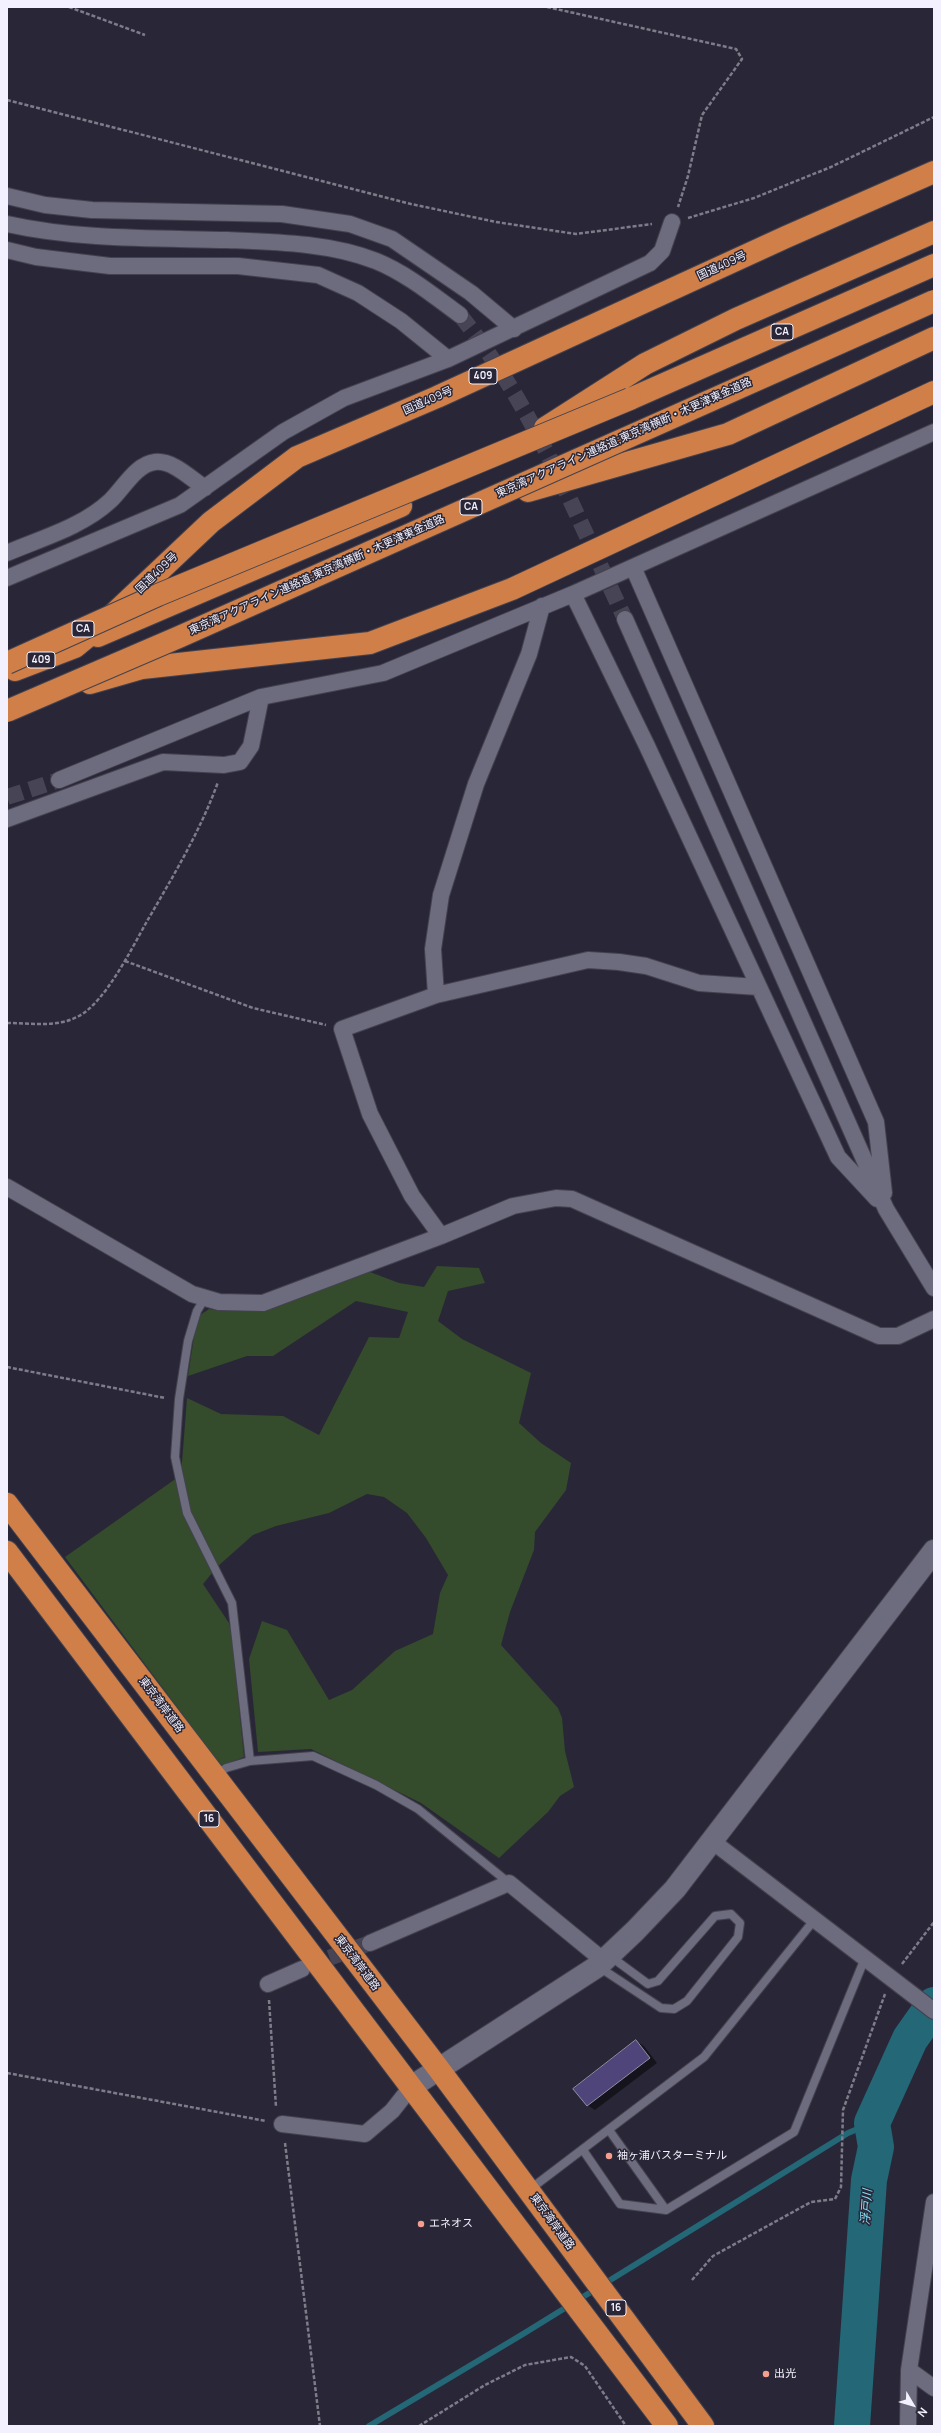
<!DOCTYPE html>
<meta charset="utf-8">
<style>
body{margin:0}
#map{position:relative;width:941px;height:2433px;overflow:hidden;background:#292737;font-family:Manrope,sans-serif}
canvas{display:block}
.frame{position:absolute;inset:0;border:8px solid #f3f1fd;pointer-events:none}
.north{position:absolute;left:893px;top:2385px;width:40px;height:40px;-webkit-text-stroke:3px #292737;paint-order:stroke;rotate:128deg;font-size:11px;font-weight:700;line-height:16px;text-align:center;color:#f3f1fd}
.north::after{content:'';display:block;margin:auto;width:14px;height:18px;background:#f3f1fd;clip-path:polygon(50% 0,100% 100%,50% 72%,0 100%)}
</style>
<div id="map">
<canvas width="941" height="2433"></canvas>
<div class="frame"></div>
<div class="north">N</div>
</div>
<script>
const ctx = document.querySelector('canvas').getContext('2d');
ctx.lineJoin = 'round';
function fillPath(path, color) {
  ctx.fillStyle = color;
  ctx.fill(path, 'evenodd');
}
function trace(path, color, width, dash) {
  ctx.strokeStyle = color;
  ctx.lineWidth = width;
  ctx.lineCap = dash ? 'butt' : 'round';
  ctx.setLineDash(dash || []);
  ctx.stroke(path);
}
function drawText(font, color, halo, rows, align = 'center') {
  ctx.font = font + ' Manrope,"Noto Sans JP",sans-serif';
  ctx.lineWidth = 3;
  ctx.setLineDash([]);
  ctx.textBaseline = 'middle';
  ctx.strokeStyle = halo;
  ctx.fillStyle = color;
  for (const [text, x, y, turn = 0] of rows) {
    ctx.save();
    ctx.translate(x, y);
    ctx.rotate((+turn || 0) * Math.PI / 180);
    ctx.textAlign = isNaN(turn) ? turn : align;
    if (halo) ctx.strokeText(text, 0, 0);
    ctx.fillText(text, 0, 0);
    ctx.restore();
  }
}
const green = new Path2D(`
 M 437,1266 L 479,1268 L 485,1283 L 448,1291 L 438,1321 L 462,1339 L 531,1373 L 519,1423 L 541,1443 L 571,1463 L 566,1490 L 535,1532 L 534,1550 L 510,1612 L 501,1645 L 558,1708 L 562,1718 L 565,1751 L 574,1787 L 560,1796 L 548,1812 L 499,1858 L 421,1803 L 311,1749 L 258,1752 L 249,1659 L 262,1621 L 287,1630 L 329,1700 L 352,1690 L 395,1651 L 433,1634 L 440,1593 L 448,1575 L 426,1538 L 407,1513 L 384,1497 L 367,1494 L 329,1513 L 276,1526 L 253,1535 L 217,1567 L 203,1584 L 229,1623 L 232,1637 L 244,1757 L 221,1766 L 65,1557 L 181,1475 L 187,1398 L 221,1414 L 283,1416 L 319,1435 L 369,1337 L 399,1338 L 408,1312 L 356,1301 L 273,1356 L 247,1356 L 188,1376 L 197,1317 L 209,1309 L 217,1310 L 370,1272 L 399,1283 L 424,1287 Z`);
const shadow = new Path2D(`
 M 636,2041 L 644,2046 L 657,2063 L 595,2110 L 587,2105 Z`);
const stream = new Path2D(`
 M 369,2426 L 523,2334 L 848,2133 L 872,2123`);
const river = new Path2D(`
 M 852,2426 L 869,2180 L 876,2147 L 872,2123 L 910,2039 L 934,2005`);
const building = new Path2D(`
 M 636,2040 L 650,2058 L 587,2106 L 573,2089 Z`);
const streetTunnel = new Path2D(`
 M 460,315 C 533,405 576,515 625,619
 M 7,797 L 59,780
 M 307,1966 L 370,1943`);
const path = new Path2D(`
 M 69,7 L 145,35
 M 547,7 L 736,49 L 742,59 L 702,115 L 688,176 L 678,207
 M 7,100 L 411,204 L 496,222 L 576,234 L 652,224
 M 688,218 L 754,198 L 831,167 L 934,117
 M 125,961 L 253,1008 L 326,1025
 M 7,1023 C 31,1023 57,1028 79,1016 C 105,1002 131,950 146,923 C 172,878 200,832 218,782
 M 7,1367 L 165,1398
 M 902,1964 L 934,1922
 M 269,2000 L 276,2107
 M 7,2073 L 266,2121
 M 285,2143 L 320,2426
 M 692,2280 L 713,2256 L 811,2202 L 835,2199 L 841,2187 L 843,2110 L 885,1994
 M 419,2426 L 485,2385 L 525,2365 L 571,2357 L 585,2366 L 626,2426`);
const lane = new Path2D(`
 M 205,1298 L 197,1311 L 188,1341 L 179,1399 L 175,1457 L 187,1513 L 232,1603 L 250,1761
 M 216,1775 L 226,1768 L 250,1761 L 313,1756 L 376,1785 L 418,1809 L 509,1883
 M 599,1967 L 661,2008 L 674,2009 L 687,2001 L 738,1937 L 740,1923 L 731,1914 L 715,1916 L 658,1981 L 648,1984 L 610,1956
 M 609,2130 L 666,2210
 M 583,2150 L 620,2204 L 666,2210 L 794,2132 L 865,1958
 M 529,2190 L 704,2057 L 815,1919`);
const street = new Path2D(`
 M 7,196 L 45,205 L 92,210 L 282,214 L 350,224 L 392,239 L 471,293 L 514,329
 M 7,224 C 79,240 154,238 227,240 C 276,242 330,243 376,261 C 406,273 434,296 460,315
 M 7,250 L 36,257 L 110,266 L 238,266 L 318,275 L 358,293 L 401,321 L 448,359
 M 7,553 C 42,538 82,527 110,501 C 123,489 136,464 155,462 C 173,460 191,479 205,488
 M 633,567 L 876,1122 L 884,1193
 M 7,578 L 180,505 L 283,432 L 344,398 L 448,359 L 650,263 L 662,251 L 672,222
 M 573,594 L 647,746 L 838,1157 L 877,1199
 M 625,619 L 886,1209 L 934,1288
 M 59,780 L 261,697 L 383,673 L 573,594 L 934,432
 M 7,819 L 163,762 L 224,765 L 240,762 L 251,746 L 261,697
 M 436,995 L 433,949 L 441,895 L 476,784 L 529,654 L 542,606
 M 7,1187 L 192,1294 L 219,1302 L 263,1303 L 441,1236 L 513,1206 L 556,1198 L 572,1199 L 879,1336 L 898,1336 L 934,1319
 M 441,1236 L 412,1196 L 370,1114 L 342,1029 L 436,995 L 588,960 L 619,962 L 646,966 L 699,983 L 758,987
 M 712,1841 L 934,2011
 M 370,1943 L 509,1883 L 604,1961
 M 268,1984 L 302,1969
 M 282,2124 L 365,2134 L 392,2111 L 411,2087
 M 909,2370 L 934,2388
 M 908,2426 L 909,2370 L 934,2202`);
const secondary = new Path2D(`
 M 411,2087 L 598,1966 L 635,1931 L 675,1889 L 934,1551`);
const highway = new Path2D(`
 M 630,399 L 934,265
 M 545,428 L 645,364 L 736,319 L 934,232
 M 528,491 L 728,434 L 934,338
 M 98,636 L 401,506
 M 15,670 L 75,647 L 103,624 L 211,522 L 297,457 L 437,397 L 786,237 L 934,172
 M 90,683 L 142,668 L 370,643 L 512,589 L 934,392
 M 7,1504 L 438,2068 L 703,2426
 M 7,1552 L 667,2426`);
const highwayBridge = new Path2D(`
 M 7,663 L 158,595 L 630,399
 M 7,711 L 179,637 L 934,301`);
const markers = [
 [609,2156,4,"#f59d8f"],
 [421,2224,4,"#f59d8f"],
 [766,2374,4,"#f59d8f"]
];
const shields = [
 [782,332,22],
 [483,376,28],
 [471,507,22],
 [83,629,22],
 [41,660,28],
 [209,1819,20],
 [616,2308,20]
];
const shieldNames = [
 ["CA",782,332],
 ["409",483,376],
 ["CA",471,507],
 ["CA",83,629],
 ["409",41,660],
 ["16",209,1819],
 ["16",616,2308]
];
const streetNames = [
 ["国道409号",722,266,-25],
 ["国道409号",428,401,-24],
 ["東京湾アクアライン連絡道;東京湾横断・木更津東金道路",624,438,-24],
 ["国道409号",157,573,-44],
 ["東京湾アクアライン連絡道;東京湾横断・木更津東金道路",317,575,-24],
 ["東京湾岸道路",161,1705,53],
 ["東京湾岸道路",357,1963,53],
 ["東京湾岸道路",552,2222,54]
];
const poiNames = [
 ["袖ヶ浦バスターミナル",617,2156],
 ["エネオス",429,2224],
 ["出光",774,2374]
];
const waterNames = [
 ["浮戸川",867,2207,-86]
];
fillPath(green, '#344b2c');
fillPath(shadow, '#0007');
trace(stream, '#246776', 6);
trace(river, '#246776', 36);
fillPath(building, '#4f457b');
trace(building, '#918fa3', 1);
trace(streetTunnel, '#474555', 16, [16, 8]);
trace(lane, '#44424f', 10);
trace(street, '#44424f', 18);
trace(secondary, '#44424f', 24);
trace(highway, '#44424f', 24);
trace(path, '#7e7c8a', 2.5, [4, 2]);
trace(lane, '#6d6b7e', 8);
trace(street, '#6d6b7e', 16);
trace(secondary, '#6d6b7e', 22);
trace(highway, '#cf7f47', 22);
trace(highwayBridge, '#44424f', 24, []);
trace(highwayBridge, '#cf7f47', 22);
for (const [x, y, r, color] of markers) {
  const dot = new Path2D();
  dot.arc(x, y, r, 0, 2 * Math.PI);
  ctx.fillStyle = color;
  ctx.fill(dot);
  trace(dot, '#292737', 1.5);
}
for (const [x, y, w] of shields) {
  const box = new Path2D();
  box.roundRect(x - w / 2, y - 8, w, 16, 3);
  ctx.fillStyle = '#292737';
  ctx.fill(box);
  trace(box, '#f3f1fd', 1);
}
drawText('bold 10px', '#f3f1fd', null, shieldNames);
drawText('11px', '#f3f1fd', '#292737', streetNames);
drawText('11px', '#f3f1fd', '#292737', poiNames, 'left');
drawText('italic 12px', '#85e1f9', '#292737', waterNames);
</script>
